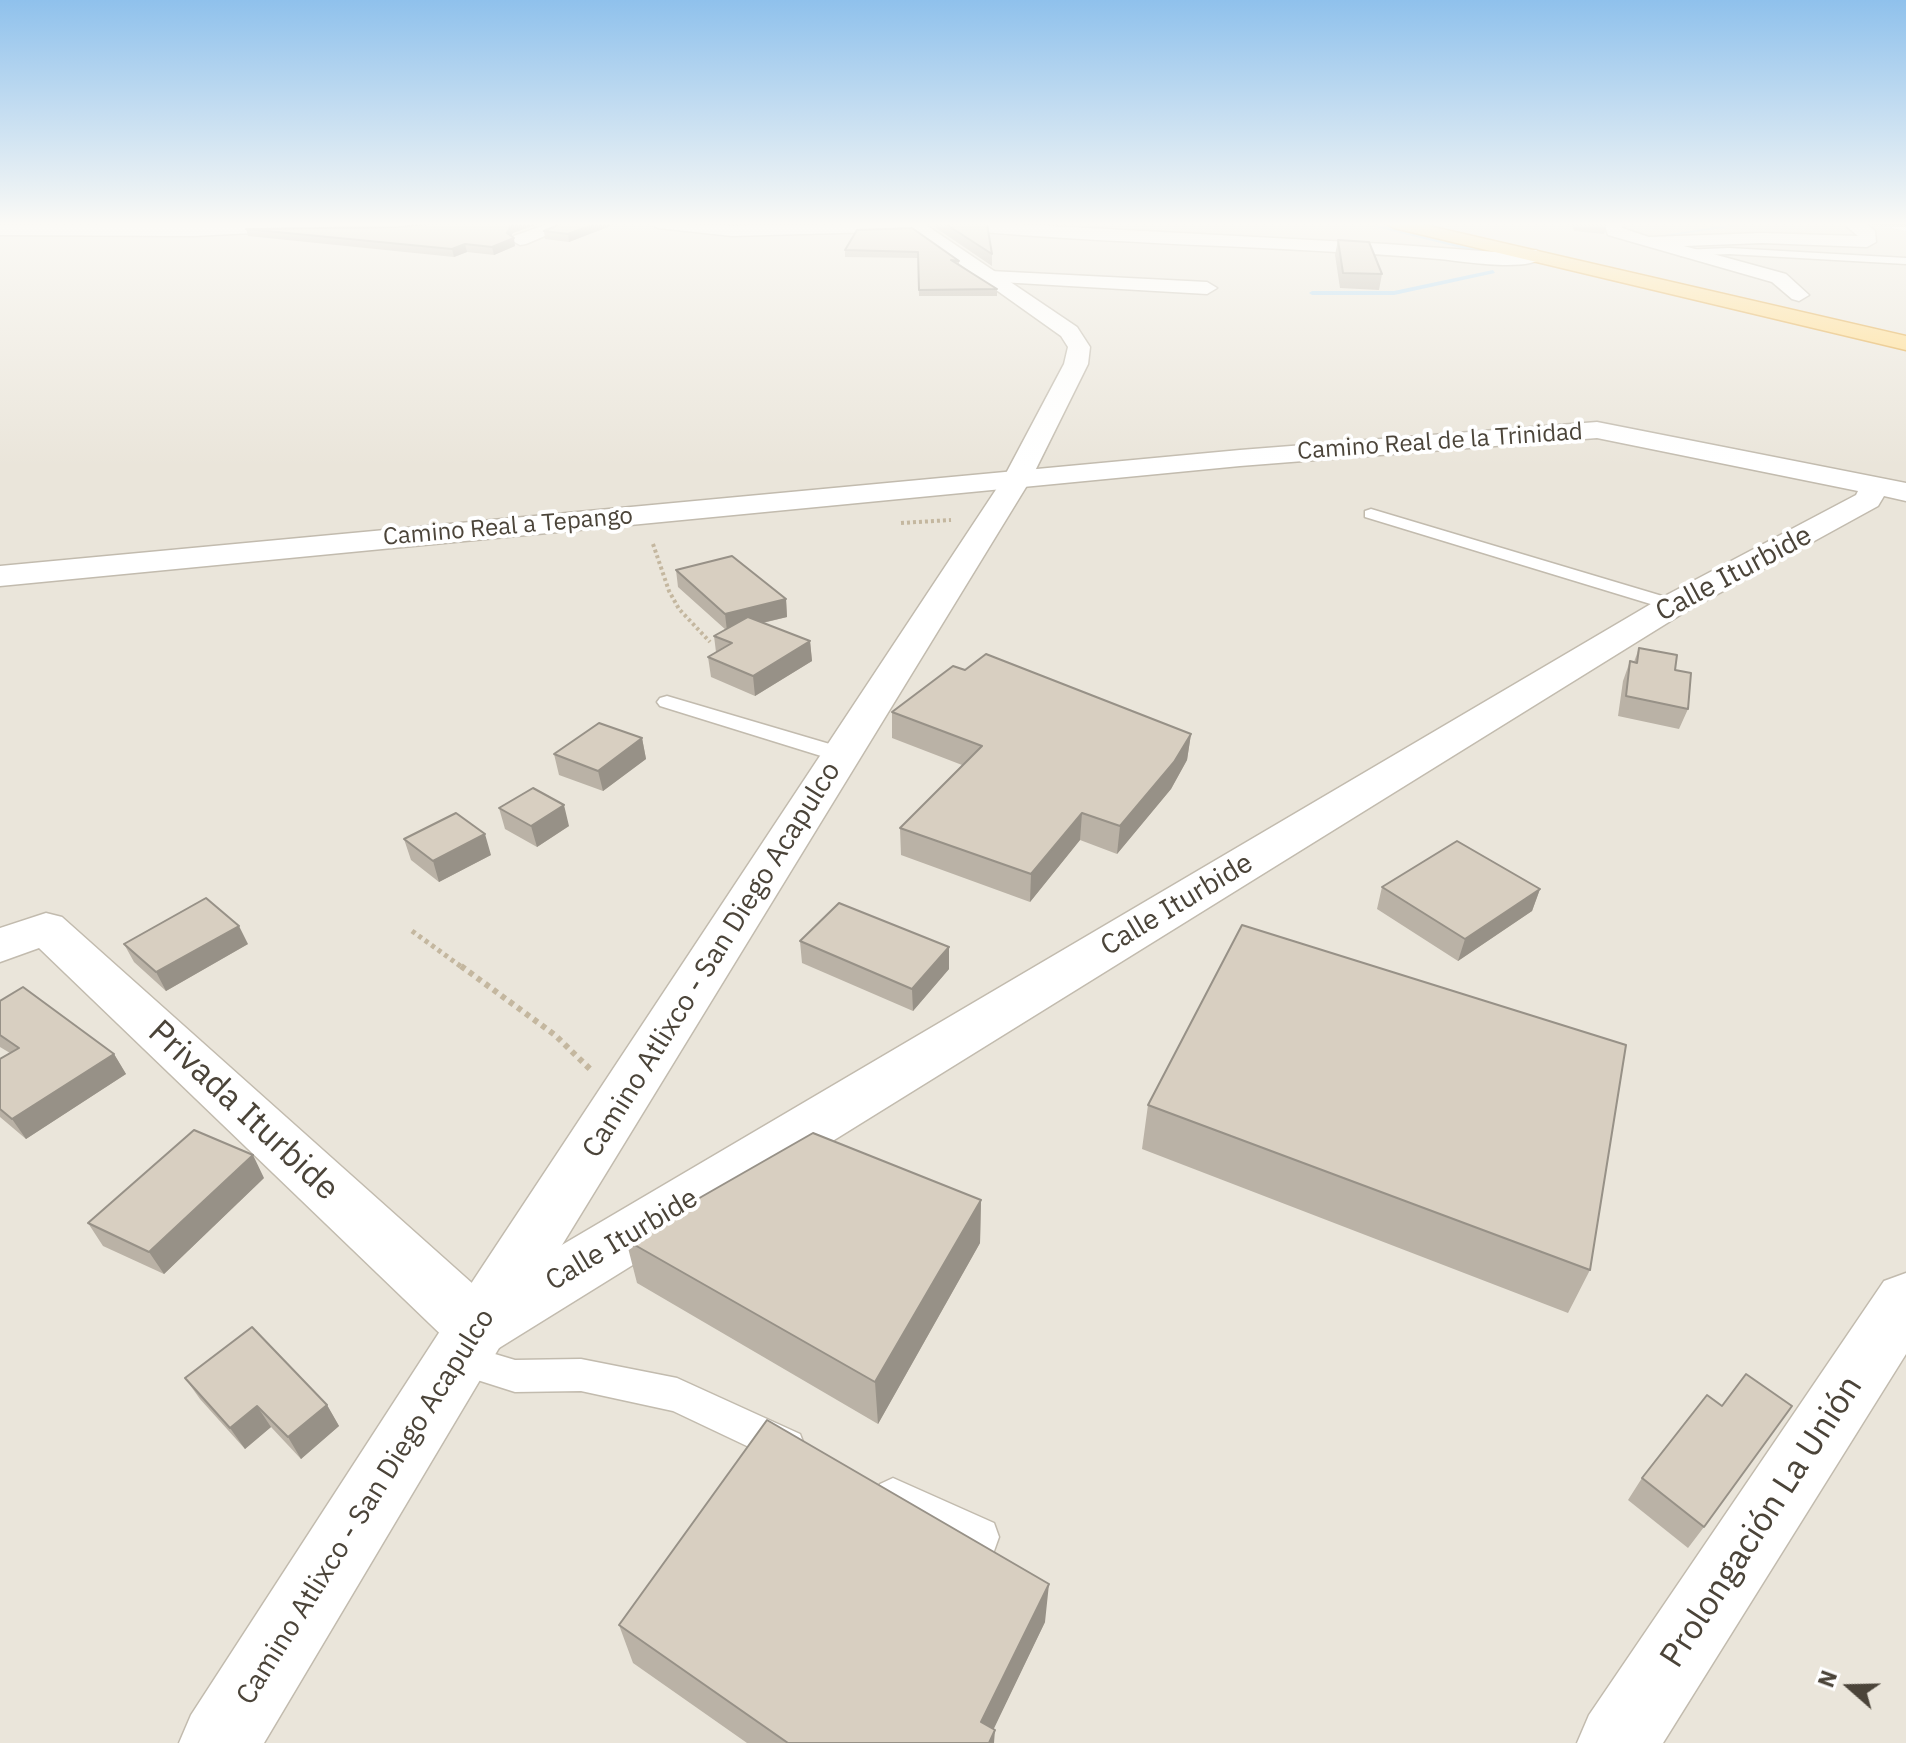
<!DOCTYPE html>
<meta charset="utf-8">
<style>
body{margin:0}
#map{position:relative;width:1906px;height:1743px;overflow:hidden;background:#f6f3ec;font-family:"IBM Plex Sans",sans-serif}
canvas{display:block}
.north{position:absolute;left:1810px;top:1647px;width:80px;height:80px;-webkit-text-stroke:6px #fff;paint-order:stroke;rotate:290deg;font-size:22px;font-weight:700;line-height:32px;text-align:center;color:#4b4439}
.north::after{content:'';display:block;margin:auto;width:28px;height:36px;background:#4b4439;clip-path:polygon(50% 0,100% 100%,50% 72%,0 100%)}
</style>
<div id="map">
<canvas width="1906" height="1743"></canvas>
<div class="north">N</div>
</div>
<script>
const ctx = document.querySelector('canvas').getContext('2d');
ctx.lineJoin = 'round';
function fillPath(path, color) {
  ctx.fillStyle = color;
  ctx.fill(path, 'evenodd');
}
function trace(path, color, width, dash) {
  ctx.strokeStyle = color;
  ctx.lineWidth = width;
  ctx.lineCap = dash ? 'butt' : 'round';
  ctx.setLineDash(dash || []);
  ctx.stroke(path);
}
function drawText(font, color, halo, rows, align = 'center') {
  ctx.font = font + ' "IBM Plex Sans",sans-serif';
  ctx.lineWidth = 8;
  ctx.setLineDash([]);
  ctx.textBaseline = 'middle';
  ctx.strokeStyle = halo;
  ctx.fillStyle = color;
  for (const [text, x, y, turn = 0] of rows) {
    ctx.save();
    ctx.translate(x, y);
    ctx.rotate((+turn || 0) * Math.PI / 180);
    ctx.textAlign = isNaN(turn) ? turn : align;
    if (halo) ctx.strokeText(text, 0, 0);
    ctx.fillText(text, 0, 0);
    ctx.restore();
  }
}
const residential = new Path2D(`
 M 0,223 L 1867,223 L 1906,231 L 1906,1743 L 0,1743 Z`);
const stream = new Path2D(`
 M 1741,223 L 1754,223 L 1661,237 L 1659,236 Z
 M 1374,224 L 1479,249 L 1480,250 L 1477,252 L 1372,226 Z
 M 1493,270 L 1495,273 L 1394,295 L 1312,295 L 1309,293 L 1312,291 L 1394,291 Z`);
const pathFar2 = new Path2D(`
 M 901,523 L 951,520
 M 653,544 L 669,591 L 679,609 L 710,642`);
const pathFar1 = new Path2D(`
 M 412,931 L 463,968`);
const path = new Path2D(`
 M 461,966 L 555,1035 L 591,1070`);
const service = new Path2D(`
 M 1729,248 L 1906,258 L 1906,264 L 1729,254 L 1681,256 L 1676,253 L 1681,250 Z
 M 1371,509 L 1679,601 L 1682,605 L 1679,609 L 1667,609 L 1365,517 L 1365,511 Z
 M 667,696 L 850,750 L 853,755 L 850,760 L 834,760 L 660,706 L 657,702 L 660,698 Z
 M 458,1343 L 515,1360 L 581,1359 L 677,1378 L 800,1434 L 805,1447 L 800,1460 L 787,1465 L 673,1411 L 581,1391 L 515,1392 L 446,1370 L 441,1359 L 446,1348 Z
 M 893,1478 L 994,1523 L 999,1537 L 994,1551 L 980,1556 L 880,1510 L 874,1497 L 880,1484 Z`);
const minor = new Path2D(`
 M 247,223 L 449,223 L 440,228 L 400,232 L 293,231 L 194,236 L 0,235 L 0,225 Z
 M 550,223 L 575,223 L 526,244 L 520,245 L 511,240 L 514,236 Z
 M 649,223 L 732,226 L 920,223 L 922,226 L 913,231 L 732,236 L 658,228 Z
 M 933,223 L 994,223 L 1386,244 L 1510,253 L 1536,250 L 1545,256 C 1530,273 1462,261 1439,259 C 1273,245 1107,245 942,228 Z
 M 1604,223 L 1622,223 L 1622,228 L 1649,237 L 1762,233 L 1858,236 L 1843,223 L 1865,223 L 1875,231 L 1876,242 L 1867,247 L 1762,243 L 1684,246 L 1786,274 L 1809,295 L 1799,301 L 1792,299 L 1772,282 L 1608,235 Z
 M 990,271 L 1207,282 L 1217,288 L 1207,294 L 983,281 L 980,277 L 983,273 Z
 M 1597,422 L 1906,483 L 1906,501 L 1884,496 L 1878,506 L 1685,612 L 499,1348 L 477,1356 L 455,1348 L 39,948 L 0,962 L 0,928 L 46,913 L 62,917 L 482,1292 L 1661,598 L 1856,495 L 1858,491 L 1597,438 L 1240,466 L 0,586 L 0,566 L 1240,450 Z
 M 1906,1273 L 1906,1354 L 1663,1743 L 1577,1743 L 1589,1715 L 1884,1281 Z`);
const tertiary = new Path2D(`
 M 902,223 L 923,223 L 1077,327 L 1090,347 L 1088,364 L 1031,479 L 499,1348 L 264,1743 L 179,1743 L 191,1715 L 455,1308 L 1003,479 L 1064,364 L 1068,347 L 1061,336 Z`);
const trunk = new Path2D(`
 M 1385,223 L 1416,223 L 1906,336 L 1906,350 L 1394,228 Z`);
const wall = new Path2D(`
 M 618,223 L 569,242 L 545,239 L 544,231 Z
 M 935,223 L 973,223 L 992,254 L 992,266 L 936,228 Z
 M 1572,223 L 1607,223 L 1604,234 L 1574,231 Z
 M 398,227 L 513,233 L 511,236 L 515,246 L 494,255 L 467,252 L 454,257 L 248,236 L 246,229 Z
 M 857,230 L 959,261 L 959,266 L 997,289 L 997,296 L 919,296 L 918,258 L 845,257 L 845,250 Z
 M 1338,240 L 1382,274 L 1379,290 L 1340,288 L 1335,255 Z
 M 676,570 L 786,599 L 787,617 L 763,623 L 810,641 L 812,661 L 755,696 L 711,677 L 708,657 L 716,652 L 714,636 L 726,630 L 678,587 Z
 M 1639,648 L 1675,670 L 1688,709 L 1679,729 L 1618,716 L 1623,681 L 1630,661 L 1634,662 Z
 M 892,712 L 1191,734 L 1187,760 L 1171,789 L 1117,854 L 1080,840 L 1030,902 L 901,855 L 900,828 L 962,765 L 892,738 Z
 M 642,738 L 646,759 L 603,791 L 559,775 L 554,754 Z
 M 499,808 L 569,826 L 537,847 L 505,829 Z
 M 404,839 L 491,855 L 439,882 L 411,860 Z
 M 1382,887 L 1540,889 L 1532,911 L 1458,961 L 1377,909 Z
 M 800,941 L 949,969 L 913,1011 L 802,963 Z
 M 124,944 L 248,944 L 166,991 L 134,962 Z
 M 0,1001 L 114,1054 L 126,1074 L 26,1139 L 0,1117 L 0,1059 L 10,1053 L 0,1047 Z
 M 1148,1105 L 1590,1270 L 1568,1313 L 1142,1149 Z
 M 264,1178 L 164,1274 L 103,1246 L 88,1223 Z
 M 981,1200 L 980,1243 L 878,1424 L 637,1283 L 626,1240 Z
 M 185,1378 L 327,1405 L 339,1426 L 301,1459 L 271,1427 L 245,1449 L 200,1399 Z
 M 1642,1478 L 1704,1527 L 1688,1548 L 1628,1500 Z
 M 1045,1622 L 993,1729 L 994,1743 L 747,1743 L 633,1663 L 619,1625 Z`);
const shadedWall = new Path2D(`
 M 518,223 L 541,223 L 513,233 L 508,240 L 514,238 L 515,246 L 494,255 L 492,247 L 507,233 L 511,225 Z
 M 597,223 L 618,223 L 569,242 L 568,234 Z
 M 465,244 L 467,252 L 454,257 L 452,249 Z
 M 786,599 L 787,617 L 727,631 L 725,614 Z
 M 810,641 L 812,661 L 755,696 L 753,676 Z
 M 1191,734 L 1187,760 L 1171,789 L 1117,854 L 1120,826 Z
 M 642,738 L 646,759 L 603,791 L 598,771 Z
 M 564,805 L 569,826 L 537,847 L 531,826 Z
 M 1082,813 L 1080,840 L 1030,902 L 1031,874 Z
 M 485,834 L 491,855 L 439,882 L 433,861 Z
 M 1540,889 L 1532,911 L 1458,961 L 1465,939 Z
 M 239,926 L 248,944 L 166,991 L 156,972 Z
 M 949,947 L 949,969 L 913,1011 L 912,989 Z
 M 114,1054 L 126,1074 L 26,1139 L 12,1119 Z
 M 253,1155 L 264,1178 L 164,1274 L 149,1252 Z
 M 981,1200 L 980,1243 L 878,1424 L 875,1382 Z
 M 327,1405 L 339,1426 L 301,1459 L 288,1437 Z
 M 257,1406 L 271,1427 L 245,1449 L 230,1428 Z
 M 1049,1584 L 1045,1622 L 987,1743 L 981,1722 Z
 M 995,1730 L 994,1743 L 989,1743 Z`);
const building = new Path2D(`
 M 439,223 L 518,223 L 511,225 L 507,233 L 514,238 L 492,247 L 465,244 L 452,249 L 246,229 L 398,227 Z
 M 563,223 L 597,223 L 568,234 L 544,231 Z
 M 944,223 L 987,224 L 992,254 Z
 M 912,228 L 959,261 L 951,260 L 997,289 L 919,290 L 918,252 L 845,250 L 857,230 Z
 M 1338,240 L 1369,242 L 1382,274 L 1343,273 Z
 M 732,556 L 786,599 L 725,614 L 676,570 Z
 M 748,617 L 810,641 L 753,676 L 708,657 L 732,643 L 714,636 Z
 M 1639,648 L 1677,655 L 1675,670 L 1691,673 L 1688,709 L 1626,696 L 1630,661 L 1637,663 Z
 M 986,654 L 1191,734 L 1174,762 L 1120,826 L 1082,813 L 1031,874 L 900,828 L 982,746 L 892,712 L 953,666 L 965,670 Z
 M 599,723 L 642,738 L 598,771 L 554,754 Z
 M 533,788 L 564,805 L 531,826 L 499,808 Z
 M 456,813 L 485,834 L 433,861 L 404,839 Z
 M 1457,841 L 1540,889 L 1465,939 L 1382,887 Z
 M 206,898 L 239,926 L 156,972 L 124,944 Z
 M 839,903 L 949,947 L 912,989 L 800,941 Z
 M 1242,925 L 1626,1045 L 1590,1270 L 1148,1105 Z
 M 23,987 L 114,1054 L 12,1119 L 0,1109 L 0,1059 L 19,1048 L 0,1035 L 0,1001 Z
 M 194,1130 L 253,1155 L 149,1252 L 88,1223 Z
 M 813,1133 L 981,1200 L 875,1382 L 626,1240 Z
 M 252,1327 L 327,1405 L 288,1437 L 257,1406 L 230,1428 L 185,1378 Z
 M 1746,1374 L 1792,1406 L 1704,1527 L 1642,1478 L 1707,1395 L 1722,1406 Z
 M 767,1420 L 1049,1584 L 981,1722 L 995,1730 L 989,1743 L 788,1743 L 619,1625 Z`);
const farStreetnames = [
 ["Camino Real de la Trinidad",1440,442,-4],
 ["Camino Real a Tepango",508,527,-5]
];
const streetNames = [
 ["Calle Iturbide",1734,574,-28],
 ["Calle Iturbide",1177,905,-31],
 ["Camino Atlixco - San Diego Acapulco",712,960,-58],
 ["Calle Iturbide",622,1240,-31],
 ["Camino Atlixco - San Diego Acapulco",366,1507,-58]
];
const nearStreetnames = [
 ["Privada Iturbide",243,1111,43],
 ["Prolongación La Unión",1762,1522,-57]
];
fillPath(residential, '#eae5da');
fillPath(stream, '#a9d4f2');
trace(service, '#c2bbae', 3);
trace(minor, '#c2bbae', 3);
trace(tertiary, '#c2bbae', 3);
trace(trunk, '#e0a43c', 3);
trace(pathFar2, '#c4b79f', 4, [3, 3]);
trace(pathFar1, '#c4b79f', 5, [4, 4]);
trace(path, '#c4b79f', 6, [5, 5]);
fillPath(service, '#fff');
fillPath(minor, '#fff');
fillPath(tertiary, '#fff');
fillPath(trunk, '#ffd985');
fillPath(wall, '#bab2a6');
fillPath(shadedWall, '#979187');
fillPath(building, '#d8cfc1');
trace(building, '#979187', 2);
const sky = ctx.createLinearGradient(0, 0, 0, 467);
sky.addColorStop(0, '#8fc1ec');
sky.addColorStop(0.48, '#fbfaf6');
sky.addColorStop(1, '#fbfaf600');
ctx.fillStyle = sky;
ctx.fillRect(0, 0, 1906, 467);
drawText('24px', '#4b4439', '#fff', farStreetnames);
drawText('28px', '#4b4439', '#fff', streetNames);
drawText('34px', '#4b4439', '#fff', nearStreetnames);
</script>
